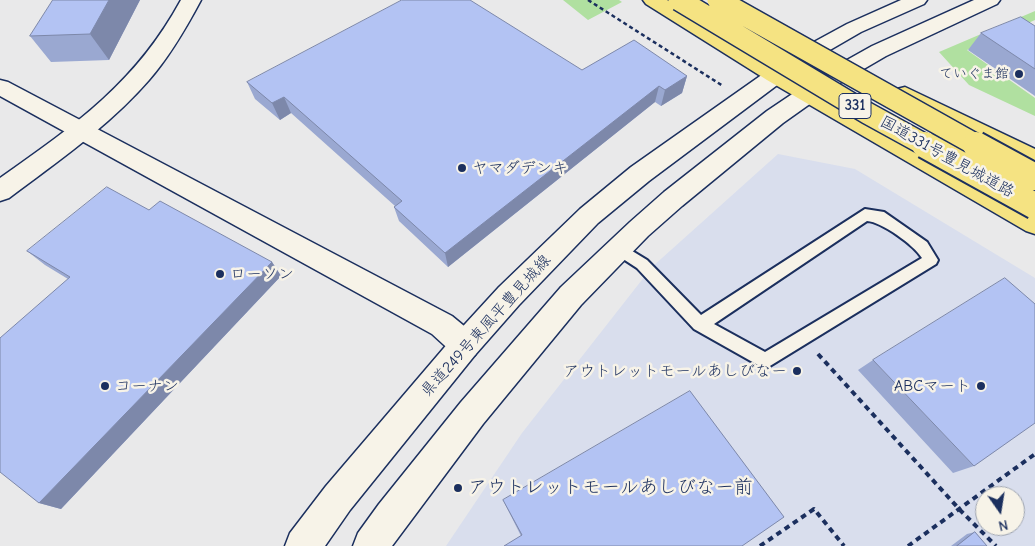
<!DOCTYPE html>
<meta charset="utf-8">
<style>
body{margin:0}
#map{position:relative;width:1035px;height:546px;overflow:hidden;background:#e9e9ea;font-family:"Comic Neue",sans-serif}
canvas{display:block}
.north{position:absolute;left:975px;top:486px;width:50px;height:50px;box-sizing:border-box;background:#f7f3e8;border:1px solid #9fa5b1;border-radius:50%;rotate:167deg;font-size:14px;font-weight:700;line-height:20px;text-align:center;color:#1b2f5e}
.north::after{content:'';display:block;margin:auto;width:18px;height:22px;background:#1b2f5e;clip-path:polygon(50% 0,100% 100%,50% 72%,0 100%)}
</style>
<div id="map">
<canvas width="1035" height="546"></canvas>
<div class="north">N</div>
</div>
<script>
const ctx = document.querySelector('canvas').getContext('2d');
ctx.lineJoin = 'round';
function fillPath(path, color) {
  ctx.fillStyle = color;
  ctx.fill(path, 'evenodd');
}
function trace(path, color, width, dash) {
  ctx.strokeStyle = color;
  ctx.lineWidth = width;
  ctx.lineCap = dash ? 'butt' : 'round';
  ctx.setLineDash(dash || []);
  ctx.stroke(path);
}
function drawText(font, color, halo, rows, align = 'center') {
  ctx.font = font + ' "Comic Neue","Klee One",sans-serif';
  ctx.lineWidth = 5;
  ctx.setLineDash([]);
  ctx.textBaseline = 'middle';
  ctx.strokeStyle = halo;
  ctx.fillStyle = color;
  for (const [text, x, y, turn = 0] of rows) {
    ctx.save();
    ctx.translate(x, y);
    ctx.rotate((+turn || 0) * Math.PI / 180);
    ctx.textAlign = isNaN(turn) ? turn : align;
    if (halo) ctx.strokeText(text, 0, 0);
    ctx.fillText(text, 0, 0);
    ctx.restore();
  }
}
const built = new Path2D(`
 M 778,154 L 855,169 L 1035,278 L 1035,546 L 446,546 L 522,433 L 652,267 ZM 985,496 L 1015,496 L 1015,526 L 985,526 Z`);
const green = new Path2D(`
 M 563,0 L 619,0 L 622,2 L 588,20 Z
 M 1035,11 L 1035,20 L 967,50 L 1035,98 L 1035,116 L 969,85 L 939,52 Z`);
const pathFar1 = new Path2D(`
 M 588,0 L 723,86`);
const path = new Path2D(`
 M 818,354 L 960,510 L 996,546
 M 760,546 L 814,509 L 844,546
 M 908,546 L 1035,454`);
const lane = new Path2D(`
 M 865,209 L 884,212 L 927,242 L 938,260 L 936,264 L 765,369 L 694,329 L 637,268 L 614,253 L 612,249 L 614,245 L 619,243 L 647,260 L 701,315 ZM 867,221 C 882,222 914,245 922,258 L 765,352 L 714,324 Z`);
const street = new Path2D(`
 M 0,80 L 8,82 L 452,316 L 475,335 L 480,345 L 475,355 L 465,359 L 455,355 L 432,334 L 0,96 Z`);
const secondary = new Path2D(`
 M 181,0 L 201,0 C 186,28 170,56 149,80 C 109,126 57,162 9,198 L 0,201 L 0,178 C 75,125 136,83 181,0 Z
 M 901,0 L 927,0 L 924,4 L 861,32 L 804,65 L 649,181 L 598,223 L 519,305 L 475,355 L 350,510 L 325,546 L 285,546 L 290,533 L 326,486 L 455,335 L 499,287 L 580,209 L 631,167 L 790,55 L 847,24 Z
 M 974,0 L 1000,0 L 997,4 L 886,56 L 838,84 L 783,123 L 682,206 L 648,236 L 581,305 L 483,424 L 392,546 L 353,546 L 358,533 L 379,504 L 461,402 L 561,287 L 630,222 L 664,192 L 767,111 L 822,74 L 872,46 Z`);
const highway = new Path2D(`
 M 643,0 L 667,0 L 783,70 L 1035,211 L 1035,234 L 1026,231 L 767,80 L 646,4 Z
 M 905,87 L 1035,149 L 1035,169 L 1026,166 L 897,99 L 894,94 L 897,89 Z`);
const highwayBridgeFar1 = new Path2D(`
 M 679,0 L 867,113 L 927,146
 M 718,0 L 978,146`);
const highwayBridge = new Path2D(`
 M 925,145 L 1035,206
 M 976,145 L 1035,177`);
const wall = new Path2D(`
 M 53,0 L 140,0 L 109,60 L 51,62 L 30,36 Z
 M 1035,26 L 1035,96 L 968,50 L 981,33 Z
 M 582,70 L 687,76 L 682,93 L 661,106 L 655,102 L 448,267 L 399,221 L 394,207 L 395,206 L 291,113 L 280,120 L 255,99 L 247,82 Z
 M 149,210 L 272,262 L 281,276 L 61,509 L 39,503 L 68,279 L 45,265 L 27,251 Z
 M 873,360 L 974,466 L 953,473 L 858,370 Z
 M 503,500 L 742,546 L 521,536 Z
 M 975,532 L 987,546 L 951,546 L 967,534 Z`);
const shadedWall = new Path2D(`
 M 109,0 L 140,0 L 109,60 L 90,34 Z
 M 687,76 L 682,93 L 661,106 L 665,90 Z
 M 659,86 L 655,102 L 448,267 L 445,253 Z
 M 284,97 L 291,113 L 280,120 L 272,103 Z
 M 272,262 L 281,276 L 61,509 L 39,503 Z`);
const building = new Path2D(`
 M 53,0 L 109,0 L 90,34 L 30,36 Z
 M 402,0 L 470,0 L 582,70 L 634,40 L 687,76 L 665,90 L 659,86 L 445,253 L 394,207 L 402,201 L 284,97 L 272,103 L 247,82 Z
 M 1021,17 L 1035,26 L 1035,69 L 981,33 Z
 M 107,187 L 149,210 L 160,201 L 272,262 L 39,503 L 0,472 L 0,338 L 70,277 L 27,251 Z
 M 1005,278 L 1035,304 L 1035,423 L 974,466 L 873,360 Z
 M 690,391 L 784,517 L 742,546 L 504,546 L 522,535 L 503,500 Z
 M 975,532 L 987,546 L 957,546 Z`);
const markers = [
 [1019,74,5,"#1b2f5e"],
 [462,168,5,"#1b2f5e"],
 [220,274,5,"#1b2f5e"],
 [797,371,5,"#1b2f5e"],
 [105,386,5,"#1b2f5e"],
 [981,386,5,"#1b2f5e"],
 [458,488,5,"#1b2f5e"]
];
const farPoinames = [
 ["ていぐま館",1009,74]
];
const shields = [
 [855,106,32]
];
const shieldNames = [
 ["331",855,106]
];
const streetNames = [
 ["国道331号豊見城道路",947,157,29],
 ["県道249号東風平豊見城線",486,326,-48]
];
const poiNames = [
 ["ヤマダデンキ",472,168],
 ["ローソン",230,274],
 ["アウトレットモールあしびなー",787,371,"right"],
 ["コーナン",115,386],
 ["ABCマート",971,386,"right"]
];
const nearPoinames = [
 ["アウトレットモールあしびなー前",468,488]
];
fillPath(built, '#d9deed');
fillPath(green, '#b0e0a0');
trace(lane, '#1b2f5e', 4);
trace(street, '#1b2f5e', 3);
trace(secondary, '#1b2f5e', 3);
trace(highway, '#1b2f5e', 3);
trace(pathFar1, '#1b2f5e', 2.5, [4, 3]);
trace(path, '#1b2f5e', 4, [5.5, 4.5]);
fillPath(lane, '#f7f3e8');
fillPath(street, '#f7f3e8');
fillPath(secondary, '#f7f3e8');
fillPath(highway, '#f5e382');
trace(highwayBridgeFar1, '#1b2f5e', 24, []);
trace(highwayBridge, '#1b2f5e', 30, []);
trace(highwayBridgeFar1, '#f5e382', 21);
trace(highwayBridge, '#f5e382', 26);
fillPath(wall, '#9aa8d1');
fillPath(shadedWall, '#7d88aa');
fillPath(building, '#b3c3f3');
trace(building, '#7d88aa', 1);
for (const [x, y, r, color] of markers) {
  const dot = new Path2D();
  dot.arc(x, y, r, 0, 2 * Math.PI);
  ctx.fillStyle = color;
  ctx.fill(dot);
  trace(dot, '#f7f3e8', 2);
}
drawText('14px', '#1b2f5e', '#f7f3e8', farPoinames, 'right');
for (const [x, y, w] of shields) {
  const box = new Path2D();
  box.roundRect(x - w / 2, y - 12.5, w, 25, 4);
  ctx.fillStyle = '#f7f3e8';
  ctx.fill(box);
  trace(box, '#1b2f5e', 1);
}
drawText('bold 15px', '#1b2f5e', null, shieldNames);
drawText('16px', '#1b2f5e', '#f7f3e8', streetNames);
drawText('16px', '#1b2f5e', '#f7f3e8', poiNames, 'left');
drawText('19px', '#1b2f5e', '#f7f3e8', nearPoinames, 'left');
</script>
